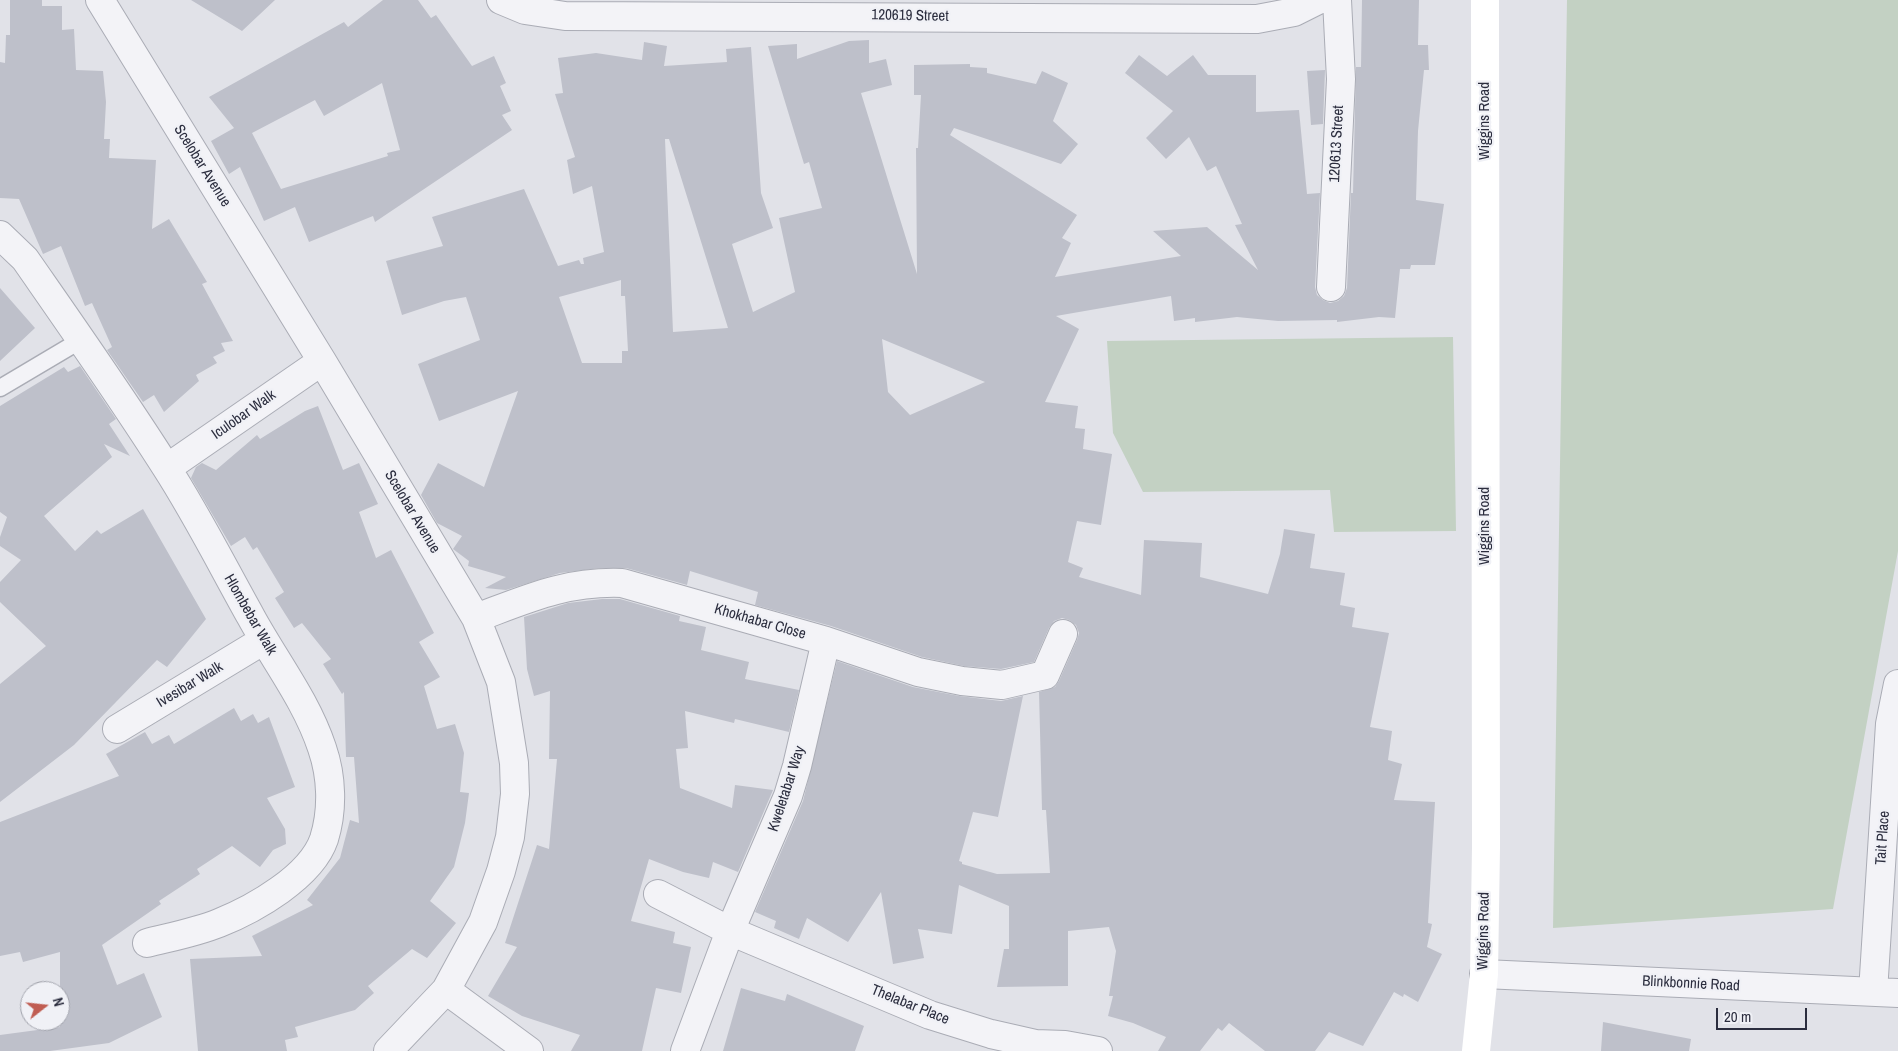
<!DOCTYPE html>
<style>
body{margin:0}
#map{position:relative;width:1898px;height:1051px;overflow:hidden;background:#e1e2e8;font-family:"Archivo Narrow",sans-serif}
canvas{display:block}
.north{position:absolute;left:20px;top:981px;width:50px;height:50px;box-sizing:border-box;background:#f0f1f6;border:1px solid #a1a3ac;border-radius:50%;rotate:74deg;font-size:14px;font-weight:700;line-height:20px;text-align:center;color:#2b2d3e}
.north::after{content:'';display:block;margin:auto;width:18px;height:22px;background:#c05d52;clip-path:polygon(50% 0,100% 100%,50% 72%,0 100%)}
.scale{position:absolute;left:1716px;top:1008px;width:91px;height:22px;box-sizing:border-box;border:2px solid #2b2d3e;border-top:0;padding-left:6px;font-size:15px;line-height:18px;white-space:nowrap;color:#2b2d3e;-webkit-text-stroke:4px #f0f1f6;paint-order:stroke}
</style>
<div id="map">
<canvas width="1898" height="1051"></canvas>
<div class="north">N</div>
<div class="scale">20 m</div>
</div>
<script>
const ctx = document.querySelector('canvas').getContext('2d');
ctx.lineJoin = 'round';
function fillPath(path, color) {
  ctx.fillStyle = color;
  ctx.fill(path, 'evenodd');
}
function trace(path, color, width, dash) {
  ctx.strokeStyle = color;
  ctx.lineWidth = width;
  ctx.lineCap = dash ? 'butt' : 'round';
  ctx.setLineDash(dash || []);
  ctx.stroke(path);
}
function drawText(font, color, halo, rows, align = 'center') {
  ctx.font = font + ' "Archivo Narrow",sans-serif';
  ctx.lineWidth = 4.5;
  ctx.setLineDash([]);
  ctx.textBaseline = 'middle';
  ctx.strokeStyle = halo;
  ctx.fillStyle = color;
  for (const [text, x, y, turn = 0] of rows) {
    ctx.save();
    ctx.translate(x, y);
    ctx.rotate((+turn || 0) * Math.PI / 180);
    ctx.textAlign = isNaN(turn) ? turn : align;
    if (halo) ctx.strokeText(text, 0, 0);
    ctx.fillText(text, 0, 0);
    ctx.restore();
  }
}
const green = new Path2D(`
 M 1567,0 L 1898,0 L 1898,551 L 1833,909 L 1553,928 Z
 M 1453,337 L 1456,531 L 1334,532 L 1330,490 L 1143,492 L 1113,433 L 1107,341 Z`);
const building = new Path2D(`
 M 10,0 L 42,0 L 42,6 L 62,6 L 62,30 L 74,29 L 76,70 L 103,71 L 106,102 L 104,139 L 110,139 L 109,158 L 156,160 L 152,229 L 169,219 L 207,282 L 202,284 L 233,341 L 221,343 L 225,351 L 213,357 L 217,363 L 196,375 L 199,381 L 164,412 L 154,395 L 143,402 L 107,350 L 112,347 L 92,303 L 85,306 L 61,246 L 43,254 L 19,199 L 0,198 L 0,62 L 5,63 L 6,35 L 10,35 Z
 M 191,0 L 275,0 L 242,31 Z
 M 383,0 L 418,0 L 431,18 L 436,15 L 472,66 L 494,56 L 506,83 L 500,86 L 511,111 L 502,115 L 512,130 L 375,222 L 373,216 L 309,242 L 295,207 L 264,221 L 240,167 L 229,174 L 211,141 L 234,128 L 209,97 L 344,22 L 348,27 ZM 382,83 L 400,150 L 387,153 L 388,156 L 281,189 L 252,133 L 315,100 L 324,116 Z
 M 1362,0 L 1419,0 L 1418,45 L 1428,45 L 1429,70 L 1424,70 L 1418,131 L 1416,200 L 1444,204 L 1435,265 L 1411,265 L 1410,269 L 1400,269 L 1395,318 L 1379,317 L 1337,322 L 1337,320 L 1278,321 L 1237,317 L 1195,322 L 1195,318 L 1174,321 L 1171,296 L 1056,316 L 1079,329 L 1045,402 L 1078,406 L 1075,428 L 1085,429 L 1083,449 L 1112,454 L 1101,525 L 1077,521 L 1068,562 L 1083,568 L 1079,577 L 1141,595 L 1144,540 L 1202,543 L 1200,577 L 1268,594 L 1280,554 L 1284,529 L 1315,534 L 1310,568 L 1345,573 L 1340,605 L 1355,608 L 1352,627 L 1389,633 L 1370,727 L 1392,731 L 1388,760 L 1402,764 L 1394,800 L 1435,802 L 1428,923 L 1432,924 L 1427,947 L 1442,954 L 1418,1002 L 1404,994 L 1403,997 L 1394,992 L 1363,1046 L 1329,1032 L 1315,1051 L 1265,1051 L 1229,1023 L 1222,1031 L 1218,1028 L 1200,1051 L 1158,1051 L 1166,1037 L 1133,1023 L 1108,1016 L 1113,996 L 1109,996 L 1116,951 L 1109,927 L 1068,931 L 1068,986 L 997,987 L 1004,949 L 1009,949 L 1009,906 L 959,885 L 952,934 L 918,929 L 924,958 L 893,964 L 881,892 L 848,942 L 807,918 L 799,939 L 774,928 L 776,921 L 755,912 L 803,801 L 837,661 L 913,687 L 959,696 L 1001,701 L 1023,696 L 998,817 L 973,812 L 959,861 L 962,862 L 962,864 L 997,874 L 1050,873 L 1046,810 L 1042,810 L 1039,692 L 1055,687 L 1059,681 L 1077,640 L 1079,633 L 1076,625 L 1069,620 L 1062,618 L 1054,621 L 1049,628 L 1034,662 L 1001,669 L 964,666 L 922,657 L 831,626 L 755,605 L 758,592 L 690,571 L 687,585 L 626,568 L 601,568 L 560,573 L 506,590 L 485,588 L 506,577 L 468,566 L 469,561 L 453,549 L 462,536 L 437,523 L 421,495 L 438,463 L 484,487 L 518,391 L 439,421 L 418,364 L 480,340 L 466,297 L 444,301 L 402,315 L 386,261 L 443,246 L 432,217 L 524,189 L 558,266 L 579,260 L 581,264 L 584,264 L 583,258 L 604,252 L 592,186 L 573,194 L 567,160 L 575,157 L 555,94 L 563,93 L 558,58 L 596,53 L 642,60 L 644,42 L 667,46 L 664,66 L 727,62 L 726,49 L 751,47 L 761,193 L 773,228 L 732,244 L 753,312 L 795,292 L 779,218 L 822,208 L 809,162 L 804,164 L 768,46 L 797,44 L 797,59 L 849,41 L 869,40 L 869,63 L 886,59 L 892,85 L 861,93 L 917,274 L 916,148 L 918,148 L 921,95 L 914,95 L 914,65 L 970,64 L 970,67 L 987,68 L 987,73 L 1036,84 L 1042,71 L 1068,83 L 1053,121 L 1078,144 L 1061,164 L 954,128 L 950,135 L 1077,215 L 1062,238 L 1071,243 L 1055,277 L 1181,256 L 1153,231 L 1207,227 L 1258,270 L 1235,225 L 1242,224 L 1216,166 L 1207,171 L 1189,137 L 1166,159 L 1146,138 L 1173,111 L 1125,73 L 1139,55 L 1167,76 L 1193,55 L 1208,75 L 1256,75 L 1256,112 L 1299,110 L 1307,194 L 1320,193 L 1315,287 L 1317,295 L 1323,300 L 1330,303 L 1338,301 L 1344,296 L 1347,288 L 1351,193 L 1353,193 L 1356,67 L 1361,67 ZM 665,139 L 669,139 L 728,328 L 673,332 ZM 621,280 L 621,296 L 625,296 L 628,351 L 622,351 L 622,363 L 582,363 L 559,297 ZM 882,339 L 985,382 L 910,415 L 888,392 Z
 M 1325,70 L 1323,124 L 1311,125 L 1307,71 Z
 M 0,288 L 35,328 L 0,361 Z
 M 80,366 L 116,419 L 109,424 L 130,456 L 104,444 L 112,457 L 44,516 L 75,551 L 97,530 L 101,534 L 143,509 L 206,619 L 167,667 L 157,660 L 74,745 L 0,802 L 0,684 L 46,646 L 0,602 L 0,582 L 21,560 L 0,546 L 0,537 L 7,517 L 0,512 L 0,406 L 64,367 L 68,372 Z
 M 318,406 L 343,470 L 359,463 L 378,504 L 359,512 L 376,558 L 391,550 L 434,633 L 419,642 L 440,677 L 424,686 L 437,729 L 455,724 L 464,753 L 460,792 L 469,793 L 465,823 L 454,867 L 430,901 L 456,923 L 427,958 L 412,949 L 368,986 L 374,993 L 355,1010 L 295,1027 L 298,1037 L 285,1040 L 287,1051 L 198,1051 L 190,959 L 262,956 L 252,936 L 313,905 L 307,900 L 340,858 L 350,820 L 359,823 L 354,757 L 346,757 L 344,692 L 342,694 L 323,664 L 331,659 L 302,623 L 294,628 L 275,598 L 284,592 L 257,547 L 253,550 L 245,537 L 231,546 L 191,478 L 196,467 L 202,463 L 216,470 L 257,435 L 260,439 L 305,411 Z
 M 602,599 L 620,599 L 680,616 L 679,621 L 706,627 L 701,650 L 749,662 L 745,679 L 799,690 L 789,732 L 735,719 L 734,723 L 685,711 L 688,748 L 676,749 L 680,788 L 732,808 L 735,785 L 773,790 L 738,872 L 713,862 L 709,878 L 683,872 L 649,859 L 631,921 L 675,932 L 673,943 L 691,947 L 681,993 L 656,988 L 642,1051 L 571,1051 L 580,1035 L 522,1016 L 488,996 L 517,947 L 505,943 L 537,845 L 549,849 L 557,759 L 549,759 L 550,691 L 534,696 L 527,669 L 524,617 L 568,603 Z
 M 234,708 L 241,721 L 253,714 L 258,723 L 269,717 L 295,787 L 267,798 L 285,829 L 286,844 L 273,850 L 260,867 L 232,846 L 197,869 L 200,874 L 159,901 L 161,904 L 102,945 L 117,985 L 144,973 L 162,1017 L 109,1043 L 50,1051 L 0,1051 L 0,1035 L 60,1027 L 60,952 L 23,962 L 20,952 L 0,956 L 0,822 L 119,776 L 106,754 L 145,732 L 152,744 L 169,735 L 174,744 Z
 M 741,988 L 785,1001 L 787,994 L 864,1026 L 855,1051 L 723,1051 Z
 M 1603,1022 L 1691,1039 L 1689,1051 L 1601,1051 Z`);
const lane = new Path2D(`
 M 0,388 L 81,340`);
const street = new Path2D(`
 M 100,0 L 322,361 L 476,618 L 501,682 L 514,763 L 515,794 L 510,837 L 501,871 L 483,922 L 446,990 L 388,1051
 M 501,0 L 525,10 L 565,16 L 1257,19 L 1294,12 L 1318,0
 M 0,235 L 25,259 C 73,328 121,396 166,467 C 197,515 223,567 251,617 C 275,661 306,700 322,748 C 332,777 333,810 324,839 C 311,877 254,909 219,923 C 197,932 171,937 147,943
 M 1331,287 L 1341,79 L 1337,0
 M 167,468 L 322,361
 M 476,618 C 527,599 565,581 622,583 L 826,641 L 918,672 L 962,681 L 1002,685 L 1045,675 L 1063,634
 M 117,729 L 264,640
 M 658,894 L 730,931 L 930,1015 L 991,1034 L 1035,1044 L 1065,1045 L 1098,1051
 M 1484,974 L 1898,993
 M 446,990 L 529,1051
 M 1873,992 L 1890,724 L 1898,684
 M 685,1051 L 730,931 L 788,796 L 797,766 L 826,641`);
const secondary = new Path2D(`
 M 1476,1051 L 1484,974 L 1486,847 L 1485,0`);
const streetNames = [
 ["120619 Street",910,16,1],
 ["Wiggins Road",1485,121,-90],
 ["120613 Street",1337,144,-87],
 ["Scelobar Avenue",202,166,58],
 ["Iculobar Walk",244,415,-35],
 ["Scelobar Avenue",412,512,59],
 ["Wiggins Road",1485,526,-90],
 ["Hlombebar Walk",250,615,60],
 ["Khokhabar Close",760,622,16],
 ["Ivesibar Walk",190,685,-31],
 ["Kweletabar Way",787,789,-72],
 ["Tait Place",1883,838,-86],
 ["Wiggins Road",1484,931,-89],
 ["Blinkbonnie Road",1691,984,3],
 ["Thelabar Place",910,1005,22]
];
fillPath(green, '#c3d1c3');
fillPath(building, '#bec0ca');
trace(lane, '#aaacb5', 19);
trace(street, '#aaacb5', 30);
trace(lane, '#f3f3f7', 16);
trace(street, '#f3f3f7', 28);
trace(secondary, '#fff', 28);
drawText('15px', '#2b2d3e', '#f0f1f6', streetNames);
</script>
